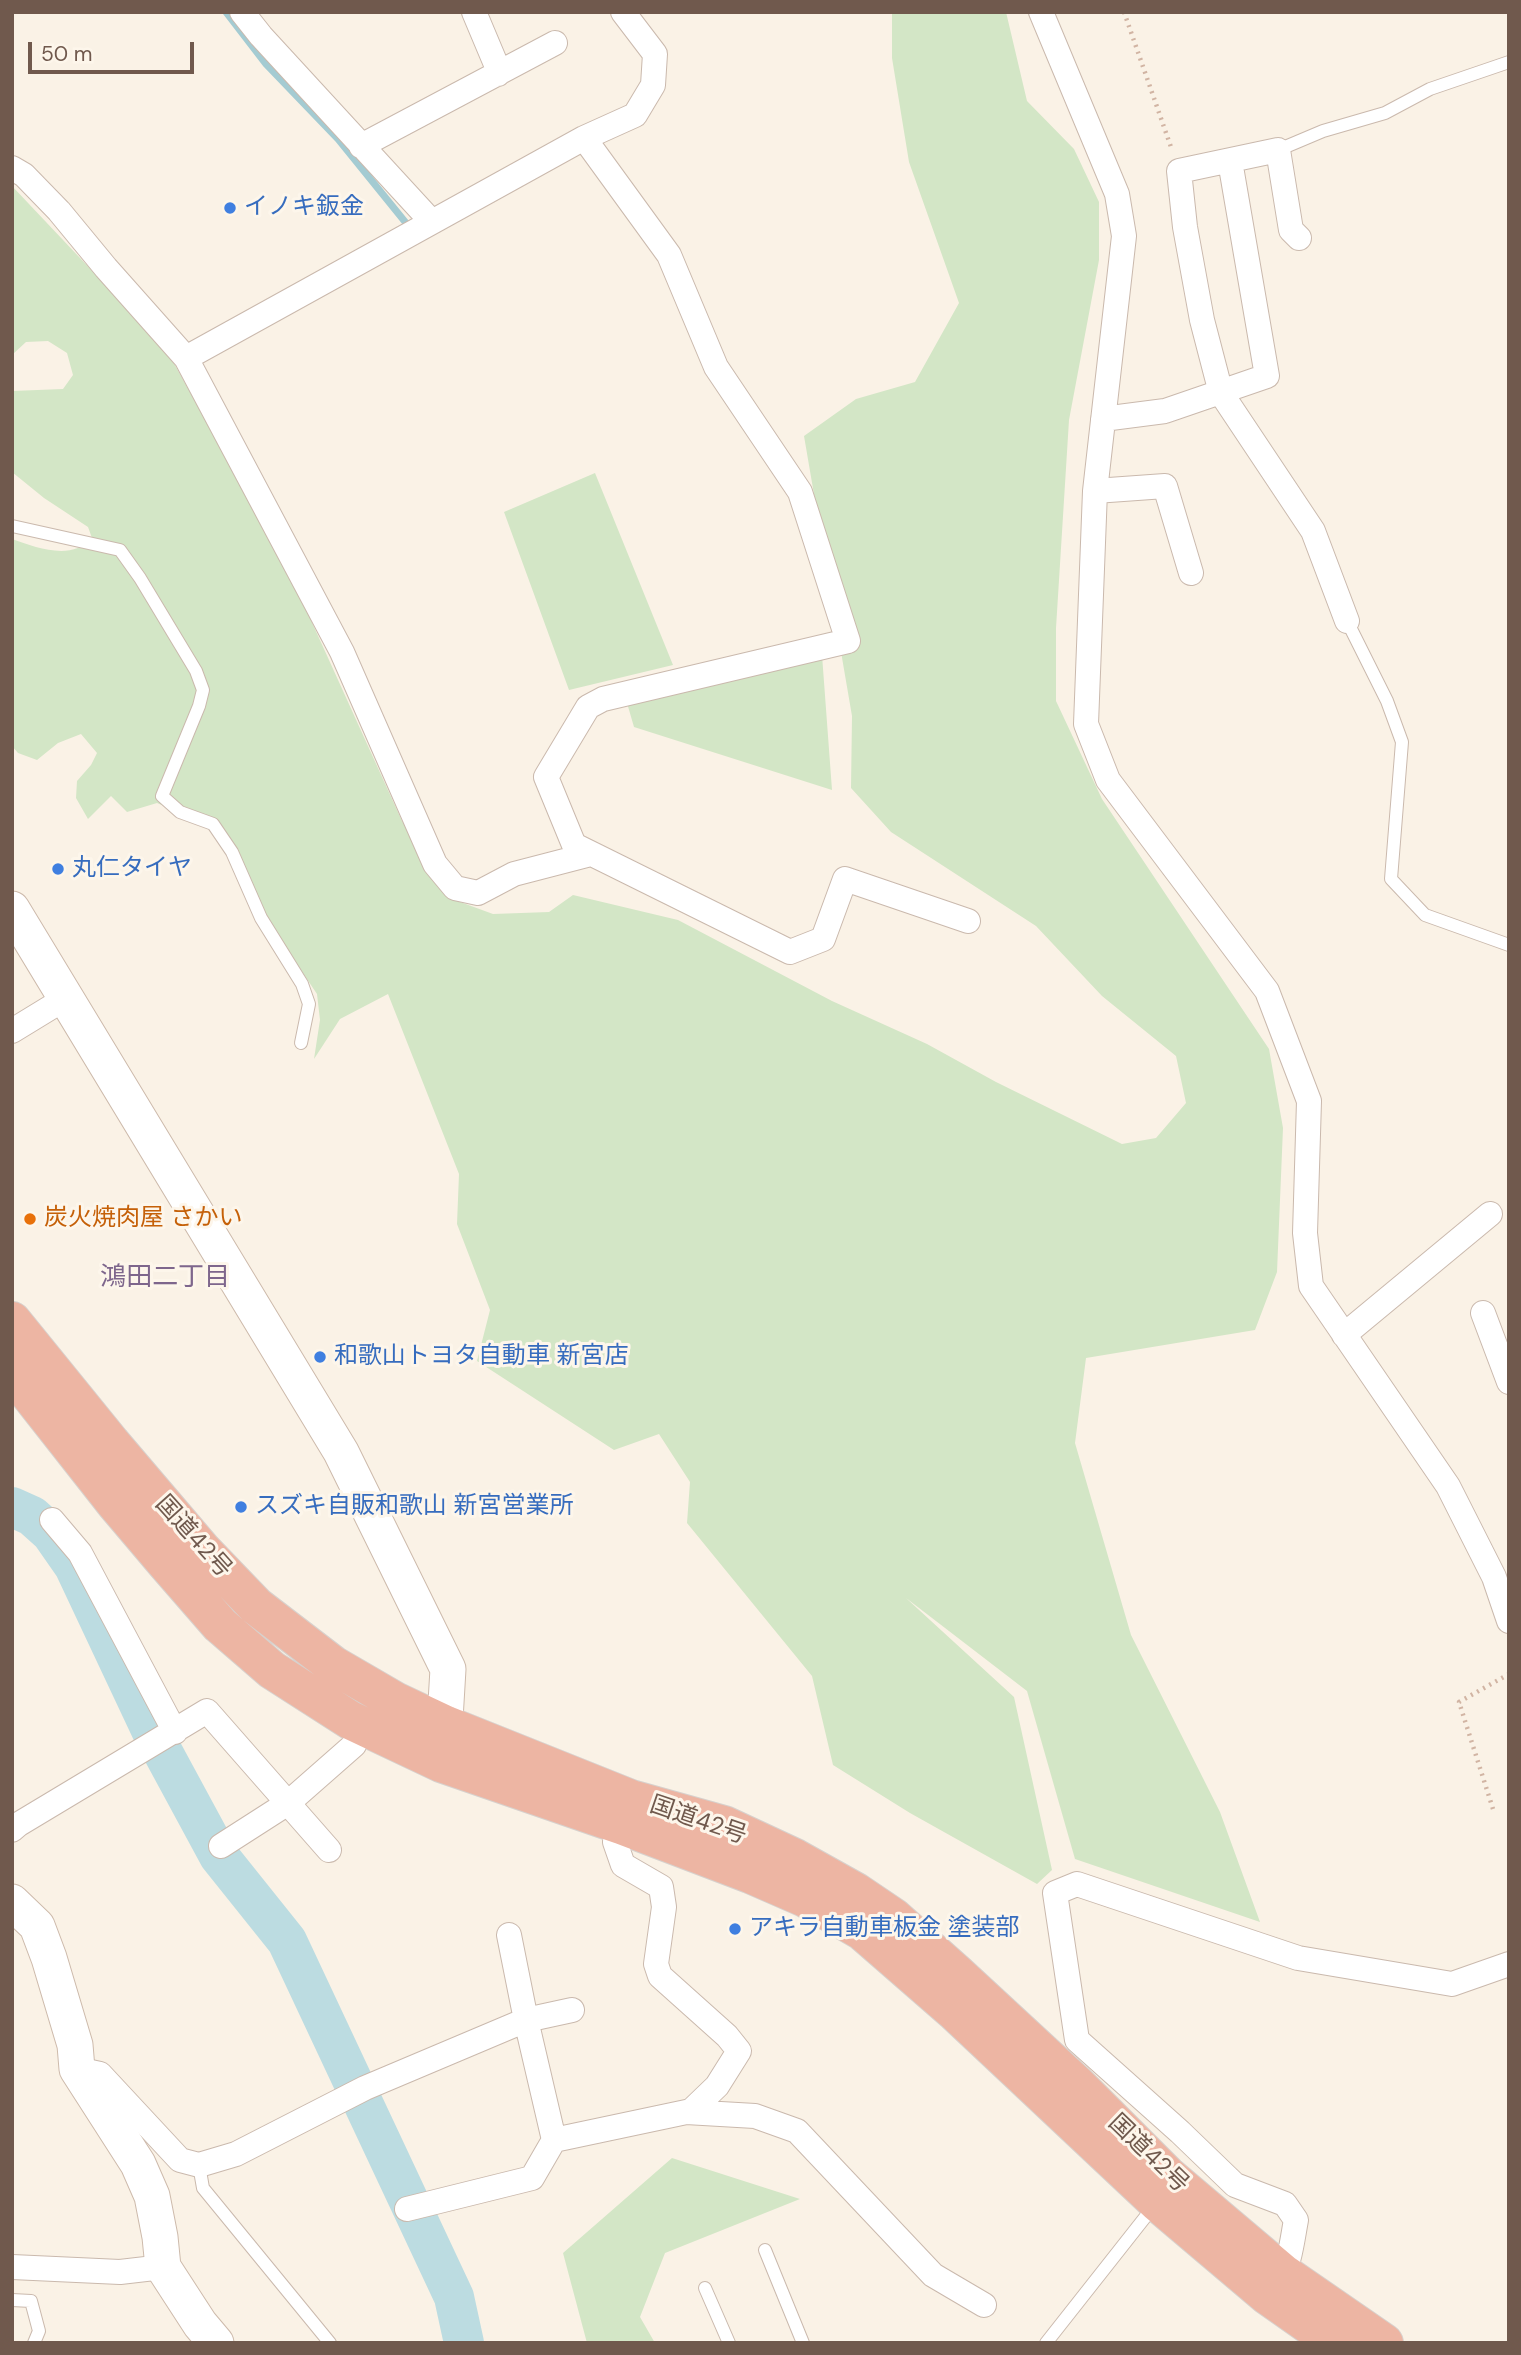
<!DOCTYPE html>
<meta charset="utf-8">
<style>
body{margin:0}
#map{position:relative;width:1521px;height:2355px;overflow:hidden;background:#faf2e6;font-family:"DM Sans",sans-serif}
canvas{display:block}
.frame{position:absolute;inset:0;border:14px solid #70594d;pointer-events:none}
.scale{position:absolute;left:28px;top:42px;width:166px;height:32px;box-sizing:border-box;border:4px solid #70594d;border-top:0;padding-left:9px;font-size:21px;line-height:24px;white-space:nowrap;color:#70594d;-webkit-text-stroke:5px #fdf6eb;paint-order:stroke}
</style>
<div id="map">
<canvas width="1521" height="2355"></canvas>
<div class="frame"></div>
<div class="scale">50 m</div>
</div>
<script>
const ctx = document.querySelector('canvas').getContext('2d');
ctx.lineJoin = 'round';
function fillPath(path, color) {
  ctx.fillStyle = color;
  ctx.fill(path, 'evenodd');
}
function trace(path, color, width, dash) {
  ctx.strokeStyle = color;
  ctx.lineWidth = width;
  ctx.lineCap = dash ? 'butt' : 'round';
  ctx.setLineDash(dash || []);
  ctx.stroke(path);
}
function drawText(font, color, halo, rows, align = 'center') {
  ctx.font = font + ' "DM Sans","Noto Sans JP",sans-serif';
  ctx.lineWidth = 6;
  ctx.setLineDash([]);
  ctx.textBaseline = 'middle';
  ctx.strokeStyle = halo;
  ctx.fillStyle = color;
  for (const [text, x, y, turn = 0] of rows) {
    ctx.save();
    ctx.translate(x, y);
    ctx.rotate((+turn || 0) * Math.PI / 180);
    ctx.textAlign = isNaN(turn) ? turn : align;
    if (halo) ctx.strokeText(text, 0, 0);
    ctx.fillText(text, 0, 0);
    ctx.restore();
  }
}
const green = new Path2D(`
 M 892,12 L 1006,12 L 1027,101 L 1074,149 L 1099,202 L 1099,260 L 1069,420 L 1056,628 L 1056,701 L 1102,799 L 1269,1049 L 1283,1128 L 1277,1272 L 1255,1330 L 1086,1358 L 1075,1443 L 1131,1635 L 1220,1812 L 1260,1922 L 1075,1859 L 1027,1691 L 906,1598 L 1014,1697 L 1052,1870 L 1037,1884 L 910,1813 L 833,1765 L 812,1676 L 687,1523 L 690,1482 L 659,1434 L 614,1450 L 477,1361 L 490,1310 L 457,1224 L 459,1174 L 388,994 L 340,1019 L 314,1059 L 320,1020 L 317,994 L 268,921 L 225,839 L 192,818 L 157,803 L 127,812 L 111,796 L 88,819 L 76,798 L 77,781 L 91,765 L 97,753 L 81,734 L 58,743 L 37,760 L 18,753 L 12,746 L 12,539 C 37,548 72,561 92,538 L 88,527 L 44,498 L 12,472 L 12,391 L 63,389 L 73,375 L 67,353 L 48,341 L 26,342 L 12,355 L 12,186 L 166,349 L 285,563 L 402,821 L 452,899 L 493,914 L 549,912 L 573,895 L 678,920 L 832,1001 L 927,1044 L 996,1082 L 1122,1144 L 1156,1138 L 1186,1103 L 1176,1056 L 1102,996 L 1036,926 L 891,832 L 851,788 L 852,716 L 804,436 L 856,399 L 915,382 L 959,303 L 909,162 L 892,58 Z
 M 595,473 L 673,665 L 569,690 L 504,512 Z
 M 822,655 L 832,790 L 634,727 L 627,703 Z
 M 672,2158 L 800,2199 L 665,2253 L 640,2317 L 655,2343 L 587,2343 L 563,2253 Z`);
const stream = new Path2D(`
 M 226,12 L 266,64 L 338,139 L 406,223`);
const river = new Path2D(`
 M 12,1507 L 32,1516 L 51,1533 L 74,1566 L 153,1734 L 219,1856 L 287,1941 L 454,2297 L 464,2343`);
const path = new Path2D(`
 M 1124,12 L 1172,150
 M 1493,1809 L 1459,1702 L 1509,1674`);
const lane = new Path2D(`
 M 1278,150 L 1323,131 L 1385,113 L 1430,89 L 1509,62
 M 12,526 L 120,550 L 140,578 L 196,671 L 203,690 L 199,706 L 162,796 L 180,812 L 213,824 L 232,852 L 261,918 L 302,984 L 309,1004 L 301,1043
 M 1347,621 L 1387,701 L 1402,742 L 1391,879 L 1425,915 L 1509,945
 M 199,2165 L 203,2188 L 330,2343
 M 765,2250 L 803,2343
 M 705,2288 L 729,2343
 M 12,2300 L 31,2301 L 39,2331 L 34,2343
 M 1046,2343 L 1154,2206`);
const street = new Path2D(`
 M 242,12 L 261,36 L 432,222
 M 474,12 L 498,69 L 498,74
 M 1041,12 L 1117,194 L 1124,236 L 1095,491 L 1086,724 L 1108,780 L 1267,991 L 1309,1101 L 1305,1233 L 1311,1286 L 1448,1486 L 1494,1577 L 1509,1621
 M 584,138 L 669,255 L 716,367 L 800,492 L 848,641 L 603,699 L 588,707 L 546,777 L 574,845 L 790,952 L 823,939 L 845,879 L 968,921
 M 361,146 L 555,43
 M 12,168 L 24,175 L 59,211 L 106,268 L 186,358 L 342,652 L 435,864 L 455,888 L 478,893 L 514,874 L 591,854
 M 1299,238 L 1291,230 L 1278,150 L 1179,171 L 1185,227 L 1202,320 L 1221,393 L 1313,531 L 1347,621
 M 186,358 L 584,138 L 635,115 L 653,85 L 655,54 L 623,12
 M 1103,419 L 1165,411 L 1267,376 L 1230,161
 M 1095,491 L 1165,486 L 1191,573
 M 12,1031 L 66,998
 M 1483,1313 L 1509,1382
 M 1344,1335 L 1490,1214
 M 52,1520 L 80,1553 L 175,1732
 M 12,1830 L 19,1824 L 207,1711 L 329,1850
 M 221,1846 L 288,1803 L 354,1745
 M 509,1935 L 526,2020 L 572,2010
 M 77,2069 L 100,2074 L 180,2160 L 199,2165 L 236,2154 L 365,2088 L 526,2020 L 554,2140 L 691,2111 L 717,2086 L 739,2051 L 727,2036 L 660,1976 L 656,1964 L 664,1907 L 661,1887 L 623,1865 L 615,1842 L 626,1812
 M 686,2112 L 755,2116 L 797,2131 L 933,2275 L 984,2305
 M 407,2209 L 532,2178 L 554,2140
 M 12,2267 L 120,2272 L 163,2267
 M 1278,2283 C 1290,2265 1292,2241 1296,2220 L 1285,2204 L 1235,2185 L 1180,2132 L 1077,2040 L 1055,1893 L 1077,1884 L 1298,1958 L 1452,1984 L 1509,1964`);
const secondary = new Path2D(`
 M 12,909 L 341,1452 L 448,1669 L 443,1753
 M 12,1902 L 37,1926 L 49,1958 L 75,2045 L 77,2069 L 138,2164 L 152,2196 L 160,2237 L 163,2267 L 200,2324 L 216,2343`);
const highway = new Path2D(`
 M 12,1321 L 111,1443 L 203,1551 L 256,1606 L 333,1665 L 395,1701 L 446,1725 L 631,1799 L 724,1825 L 795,1858 L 856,1892 L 893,1917 L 957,1974 L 1076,2084 L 1167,2175 L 1284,2274 L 1384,2343
 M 12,1372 L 116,1504 L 166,1563 L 220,1625 L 272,1670 L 350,1720 L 441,1763 L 621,1825 L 750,1874 L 805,1898 L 862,1931 L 955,2012 L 1157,2202 L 1268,2296 L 1335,2343`);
const markers = [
 [230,208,7,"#3f7fe0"],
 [58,869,7,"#3f7fe0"],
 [30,1219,7,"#e8710a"],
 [320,1357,7,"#3f7fe0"],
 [241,1507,7,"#3f7fe0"],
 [735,1929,7,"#3f7fe0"]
];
const shopNames = [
 ["イノキ鈑金",244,208],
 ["丸仁タイヤ",72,869],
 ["和歌山トヨタ自動車 新宮店",334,1357],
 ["スズキ自販和歌山 新宮営業所",255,1507],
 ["アキラ自動車板金 塗装部",749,1929]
];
const foodNames = [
 ["炭火焼肉屋 さかい",44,1219]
];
const streetNames = [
 ["国道42号",193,1537,48],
 ["国道42号",698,1821,19],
 ["国道42号",1148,2154,44]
];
const neighbourhoodNames = [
 ["鴻田二丁目",165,1278]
];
fillPath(green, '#d3e6c6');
trace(stream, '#a4cbd2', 7);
trace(river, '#bcdce1', 40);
trace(lane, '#cab9ad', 14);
trace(street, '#cab9ad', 26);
trace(secondary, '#cdbaab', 37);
trace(highway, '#d7d1cd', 40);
trace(path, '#d1b4a3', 4.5, [2, 5]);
trace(lane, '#fff', 12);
trace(street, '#fff', 24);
trace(secondary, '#fff', 35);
trace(highway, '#edb5a3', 38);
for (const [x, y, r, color] of markers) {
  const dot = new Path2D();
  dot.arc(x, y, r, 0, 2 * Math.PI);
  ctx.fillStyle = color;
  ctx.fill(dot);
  trace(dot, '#fdf6eb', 2.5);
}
drawText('24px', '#366cbe', '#fdf6eb', shopNames, 'left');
drawText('24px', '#c56008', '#fdf6eb', foodNames, 'left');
drawText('24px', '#70594d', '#fdf6eb', streetNames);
drawText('26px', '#7e668c', '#fdf6eb', neighbourhoodNames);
</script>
